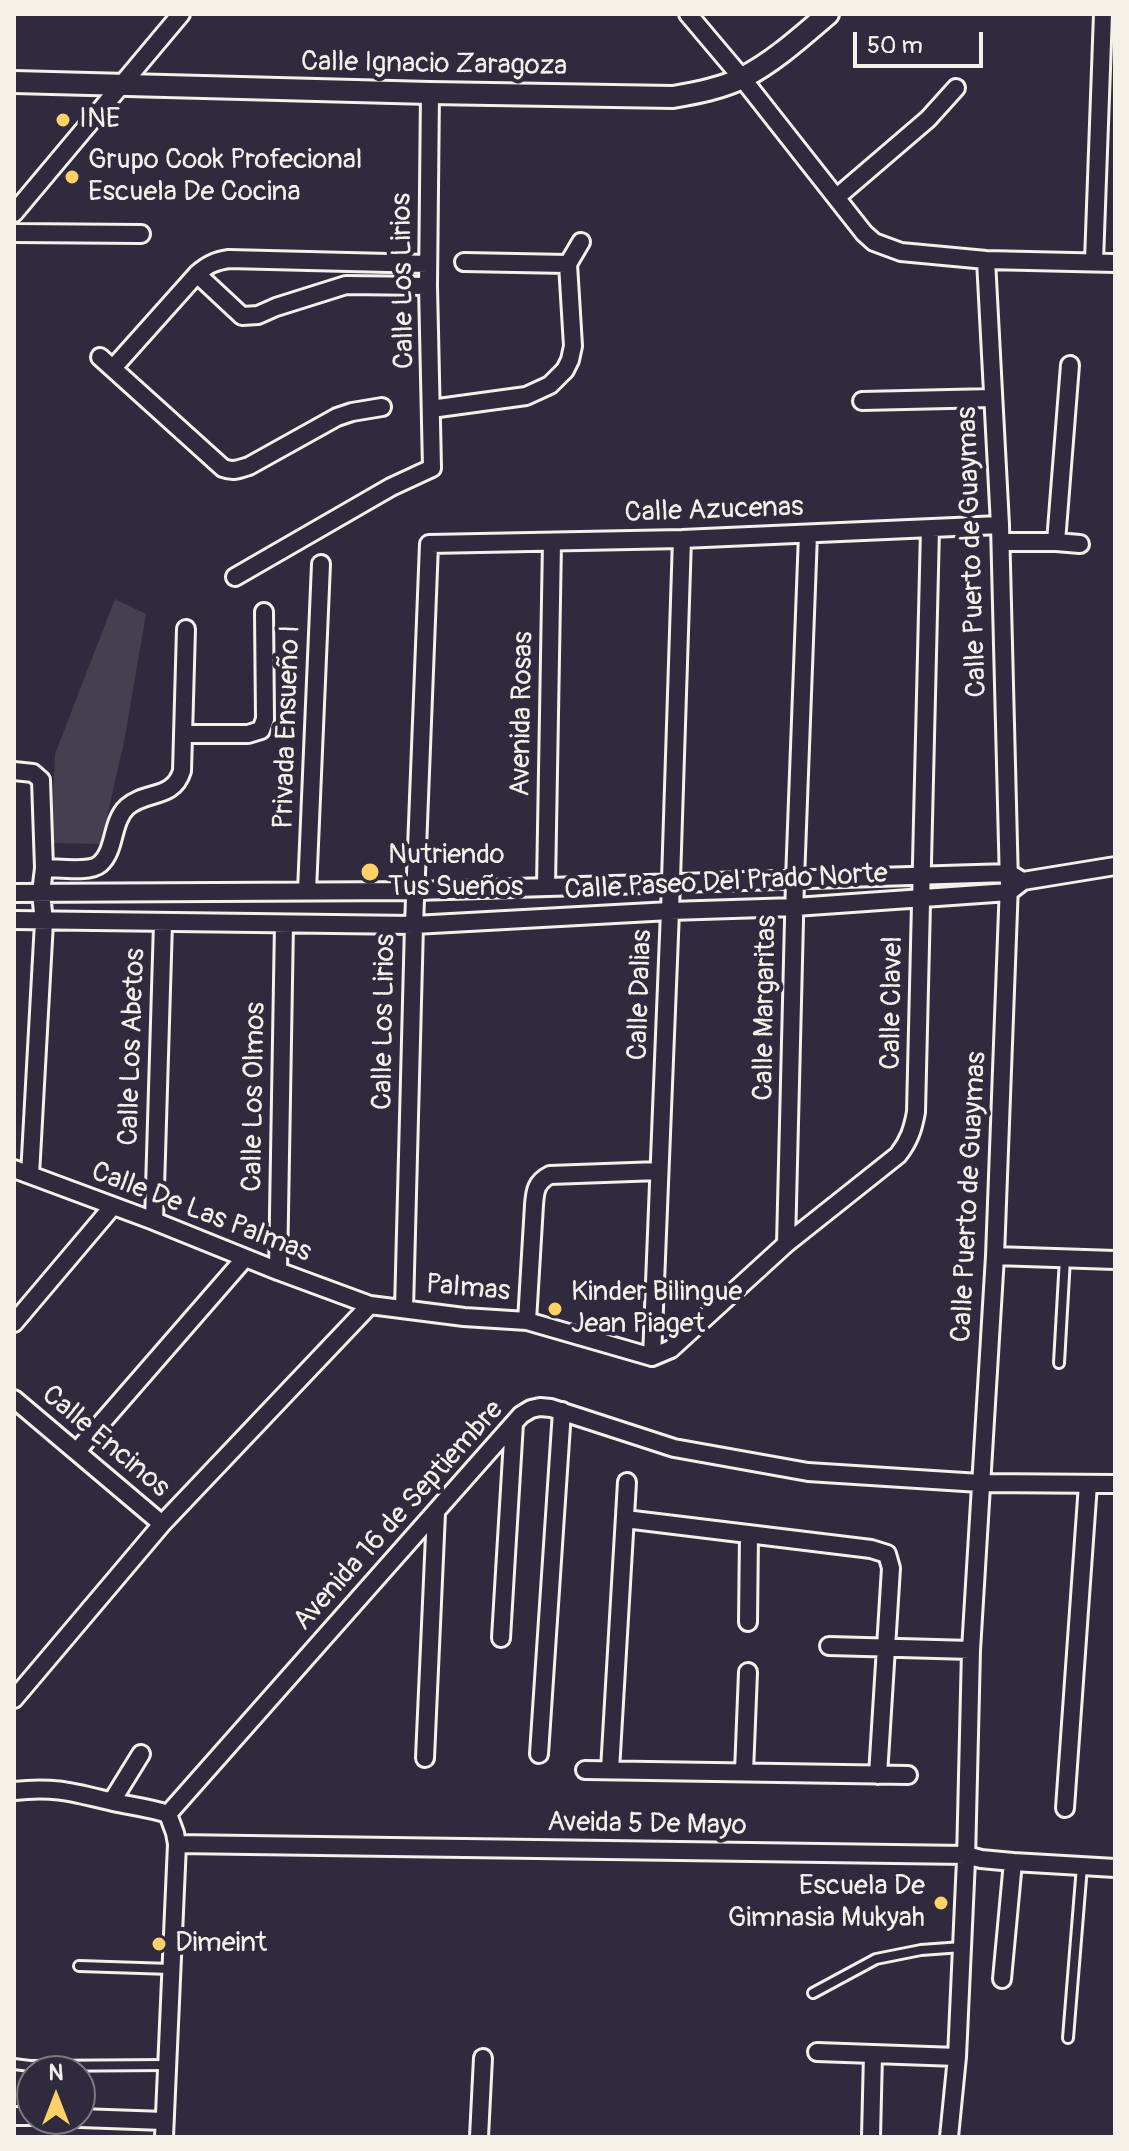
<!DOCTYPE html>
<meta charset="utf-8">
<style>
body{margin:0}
#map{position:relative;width:1129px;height:2151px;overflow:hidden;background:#2f2a3d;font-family:Pangolin,sans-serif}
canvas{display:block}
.frame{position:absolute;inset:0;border:16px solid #f4f1e8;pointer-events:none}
.north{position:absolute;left:16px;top:2055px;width:80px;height:80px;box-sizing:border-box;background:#2f2a3d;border:2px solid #7e7a81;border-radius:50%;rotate:0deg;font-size:22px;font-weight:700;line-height:32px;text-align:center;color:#f4f1e8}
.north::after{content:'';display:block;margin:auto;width:28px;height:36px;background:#ffd166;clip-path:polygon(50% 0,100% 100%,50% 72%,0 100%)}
.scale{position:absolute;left:853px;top:32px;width:130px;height:36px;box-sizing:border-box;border:4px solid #f4f1e8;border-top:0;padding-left:10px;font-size:24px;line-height:28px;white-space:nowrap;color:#f4f1e8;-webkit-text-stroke:6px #2f2a3d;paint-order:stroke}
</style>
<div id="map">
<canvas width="1129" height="2151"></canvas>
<div class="frame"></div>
<div class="north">N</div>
<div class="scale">50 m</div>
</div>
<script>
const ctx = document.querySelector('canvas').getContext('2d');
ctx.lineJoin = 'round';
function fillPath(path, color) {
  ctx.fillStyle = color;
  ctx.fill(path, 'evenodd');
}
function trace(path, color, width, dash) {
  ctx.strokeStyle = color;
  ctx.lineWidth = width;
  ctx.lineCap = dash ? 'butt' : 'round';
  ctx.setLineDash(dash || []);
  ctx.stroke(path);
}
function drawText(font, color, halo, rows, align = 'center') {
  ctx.font = font + ' Pangolin,sans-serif';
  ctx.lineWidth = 8;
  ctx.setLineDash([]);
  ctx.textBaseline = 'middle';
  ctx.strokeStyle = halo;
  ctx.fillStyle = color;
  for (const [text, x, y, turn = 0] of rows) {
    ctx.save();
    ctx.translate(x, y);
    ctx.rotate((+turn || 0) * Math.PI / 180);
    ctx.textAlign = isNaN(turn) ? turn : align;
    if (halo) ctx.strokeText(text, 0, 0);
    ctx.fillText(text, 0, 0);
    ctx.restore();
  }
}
const green = new Path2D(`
 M 115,599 L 146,614 L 124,742 L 101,844 L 51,843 L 55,754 Z`);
const service = new Path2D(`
 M 1059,1363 L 1065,1258
 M 79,1966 L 171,1969
 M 813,1993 L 876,1959 L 921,1950 L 962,1947
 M 1068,2038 L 1082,1866
 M 14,2064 L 30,2066 L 167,2065`);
const minor = new Path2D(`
 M 688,14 L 742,78 L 864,233 L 874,242 L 901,252 L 986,260 L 1115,263
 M 837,197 L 928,119 L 956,88
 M 14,213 L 181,14
 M 14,233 L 141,234
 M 1094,261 L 1103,14
 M 464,262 L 568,264
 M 197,274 L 242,316 L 258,315 L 276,307 L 346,285 L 428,286
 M 100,357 L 223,468 C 233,472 240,469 249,466 L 337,417 L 352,412 L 382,407
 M 113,368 L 197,274 C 207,265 215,261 229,259 L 428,264
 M 862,401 L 993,398
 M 431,409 L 526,396 L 550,385 L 565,370 L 570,360 L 573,346 L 568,264 L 581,242
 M 1001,542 L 1056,542 L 1080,544
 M 1056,542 L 1070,365
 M 235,577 L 391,487 L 432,468 L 428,286 L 430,93
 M 184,734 L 248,734 L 261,730 L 265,719 L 264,612
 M 14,771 L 33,773 L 41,780 L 44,868 L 41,893 L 44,922 L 30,1175
 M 44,868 C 58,868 90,873 100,864 C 116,850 111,822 127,807 C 146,790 173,800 182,771 L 186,629
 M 546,886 L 552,542
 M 307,891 L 321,564
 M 14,893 L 416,891 L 1009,873 L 1019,879
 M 14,920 L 414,925 L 670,911 L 795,907 L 1009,892 L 1023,881 L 1115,866
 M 14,1169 L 154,1221 L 278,1271 L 370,1305 L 464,1317 L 527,1321 L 652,1357
 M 154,1221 L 163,923
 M 786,1244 L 795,880 L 808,534
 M 995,1256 L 1115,1260
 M 278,1271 L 284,924
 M 404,1309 L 414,925 L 429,544 L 682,539 L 1000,525
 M 527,1321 L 534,1205 C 535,1191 536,1182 550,1175 L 659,1171
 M 14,1323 L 113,1206
 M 652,1357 L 671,1349 L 786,1244 L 898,1155 C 909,1141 913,1129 916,1112 L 930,529
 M 652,1357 L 670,911 L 682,539
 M 14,1399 L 162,1524
 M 77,1451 L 245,1258
 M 625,1519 L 871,1549 L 887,1554 L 891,1568 L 878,1775
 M 748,1622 L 749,1534
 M 501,1638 L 514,1423
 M 829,1646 L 971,1650
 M 14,1699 L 162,1524 L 370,1305
 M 539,1754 L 562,1411
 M 425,1758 L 436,1513
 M 585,1770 L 908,1775
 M 610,1770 L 627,1482
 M 744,1772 L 748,1672
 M 14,1791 C 55,1786 75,1793 113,1802 C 132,1806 150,1808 168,1814 L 175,1833 L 177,1844 L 164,2137
 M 112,1801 L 141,1754
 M 1065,1808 L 1088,1484
 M 168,1814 L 521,1415 L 531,1409 L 540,1407 L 551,1408 L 674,1448 L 808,1472 L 980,1483 L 1115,1484
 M 177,1844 L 966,1855 L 981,1859 L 1013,1862 L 1115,1868
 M 1002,1979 L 1013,1862
 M 817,2052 L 957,2057
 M 14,2116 L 32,2116
 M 80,2118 L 164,2121
 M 479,2137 L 483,2058
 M 871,2137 L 873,2054
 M 949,2137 L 957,2057 L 962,1947 L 966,1860 L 971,1650 L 995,1256 L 1009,884 L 1000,525 L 986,260`);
const tertiary = new Path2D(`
 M 14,82 L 430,93 L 673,97 C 696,93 723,88 744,77 C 775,61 802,36 828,14`);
const markers = [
 [63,120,8,"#ffd166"],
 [72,177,8,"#ffd166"],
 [370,872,10,"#ffd166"],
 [555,1309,8,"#ffd166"],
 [941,1903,8,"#ffd166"],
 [159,1944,8,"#ffd166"]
];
const streetNames = [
 ["Calle Ignacio Zaragoza",434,65,1],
 ["Calle Los Lirios",404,281,-91],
 ["Calle Azucenas",714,511,-2],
 ["Calle Puerto de Guaymas",973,552,-92],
 ["Avenida Rosas",523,714,-89],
 ["Privada Ensueño I",288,727,-88],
 ["Calle Paseo Del Prado Norte",726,883,-3],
 ["Calle Dalias",641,995,-88],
 ["Calle Clavel",893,1003,-89],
 ["Calle Margaritas",766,1008,-89],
 ["Calle Los Lirios",385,1022,-89],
 ["Calle Los Abetos",133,1047,-88],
 ["Calle Los Olmos",255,1097,-89],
 ["Calle Puerto de Guaymas",970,1197,-87],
 ["Calle De Las Palmas",201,1213,21],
 ["Palmas",468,1289,5],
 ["Calle Encinos",105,1442,40],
 ["Avenida 16 de Septiembre",399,1516,-48],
 ["Aveida 5 De Mayo",647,1825,1]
];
const poiNames = [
 ["INE",79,120],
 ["Grupo Cook Profecional",88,161],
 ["Escuela De Cocina",88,193],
 ["Nutriendo",388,856],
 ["Tus Sueños",388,888],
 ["Kinder Bilingue",571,1293],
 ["Jean Piaget",571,1325],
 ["Escuela De",925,1887,"right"],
 ["Gimnasia Mukyah",925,1919,"right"],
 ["Dimeint",175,1944]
];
fillPath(green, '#454050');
trace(service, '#f4f1e8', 14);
trace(minor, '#f4f1e8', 22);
trace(tertiary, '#f4f1e8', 26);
trace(service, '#2f2a3d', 8);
trace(minor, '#2f2a3d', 16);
trace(tertiary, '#2f2a3d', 20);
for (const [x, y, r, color] of markers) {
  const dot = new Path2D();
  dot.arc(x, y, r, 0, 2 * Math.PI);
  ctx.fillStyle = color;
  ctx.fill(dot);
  trace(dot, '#2f2a3d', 3);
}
drawText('28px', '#f4f1e8', '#2f2a3d', streetNames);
drawText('28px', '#f4f1e8', '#2f2a3d', poiNames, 'left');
</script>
